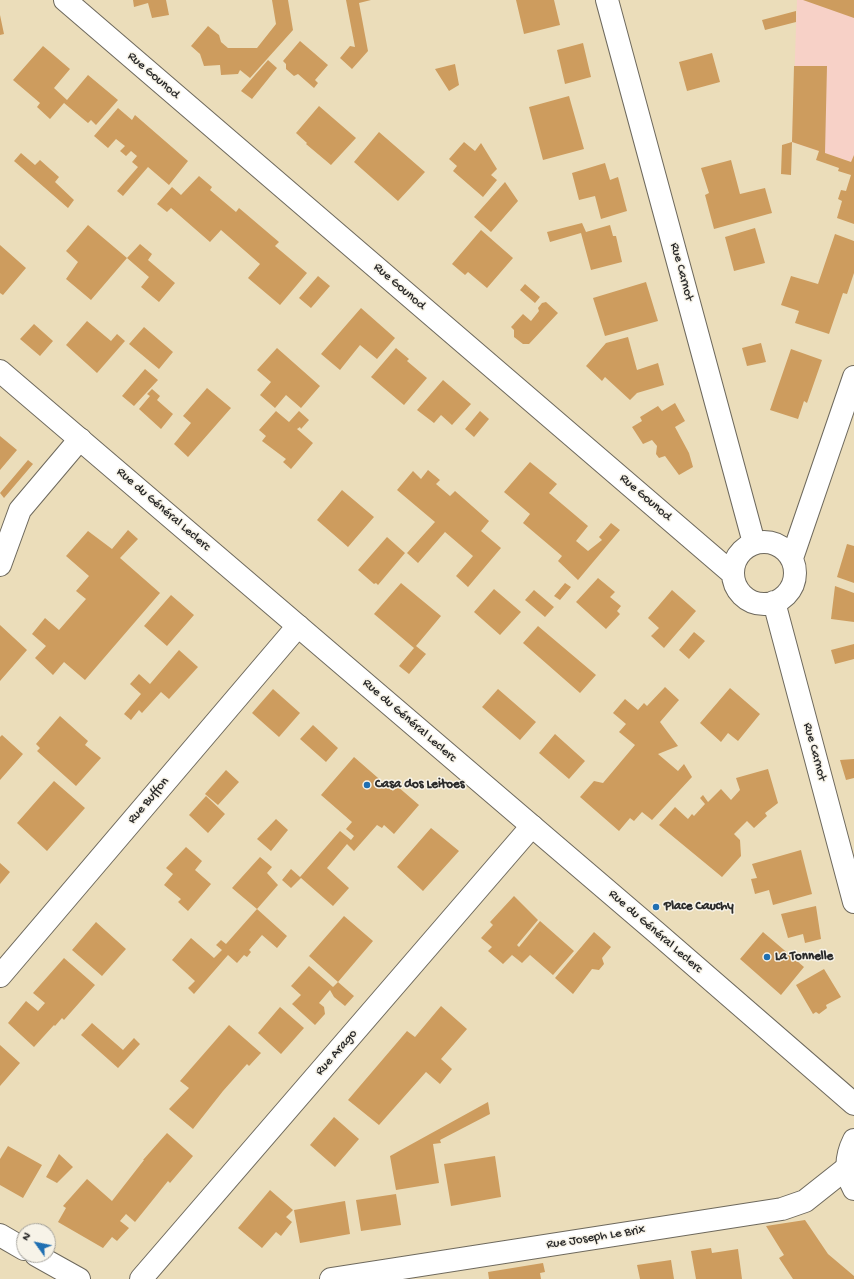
<!DOCTYPE html>
<meta charset="utf-8">
<style>
body{margin:0}
#map{position:relative;width:854px;height:1279px;overflow:hidden;background:#ebddba;font-family:"Gochi Hand",sans-serif}
canvas{display:block}
.north{position:absolute;left:16px;top:1223px;width:40px;height:40px;box-sizing:border-box;background:#f7f3e8;border:1px solid #a5a39c;border-radius:50%;rotate:303deg;font-size:11px;font-weight:700;line-height:16px;text-align:center;color:#2b2b2b}
.north::after{content:'';display:block;margin:auto;width:14px;height:18px;background:#1f6fb2;clip-path:polygon(50% 0,100% 100%,50% 72%,0 100%)}
</style>
<div id="map">
<canvas width="854" height="1279"></canvas>
<div class="north">N</div>
</div>
<script>
const ctx = document.querySelector('canvas').getContext('2d');
ctx.lineJoin = 'round';
function fillPath(path, color) {
  ctx.fillStyle = color;
  ctx.fill(path, 'evenodd');
}
function trace(path, color, width, dash) {
  ctx.strokeStyle = color;
  ctx.lineWidth = width;
  ctx.lineCap = dash ? 'butt' : 'round';
  ctx.setLineDash(dash || []);
  ctx.stroke(path);
}
function drawText(font, color, halo, rows, align = 'center') {
  ctx.font = font + ' "Gochi Hand",sans-serif';
  ctx.lineWidth = 3;
  ctx.setLineDash([]);
  ctx.textBaseline = 'middle';
  ctx.strokeStyle = halo;
  ctx.fillStyle = color;
  for (const [text, x, y, turn = 0] of rows) {
    ctx.save();
    ctx.translate(x, y);
    ctx.rotate((+turn || 0) * Math.PI / 180);
    ctx.textAlign = isNaN(turn) ? turn : align;
    if (halo) ctx.strokeText(text, 0, 0);
    ctx.fillText(text, 0, 0);
    ctx.restore();
  }
}
const built = new Path2D(`
 M 797,0 L 854,0 L 854,163 L 792,142 Z`);
const building = new Path2D(`
 M 133,0 L 166,0 L 169,15 L 152,18 L 148,3 L 134,7 Z
 M 272,0 L 288,0 L 293,30 L 250,78 L 240,70 L 238,74 L 221,75 L 220,65 L 204,66 L 200,54 L 191,46 L 208,26 L 219,35 L 221,42 L 228,48 L 257,48 L 276,24 Z
 M 346,0 L 371,0 L 359,3 L 368,51 L 352,69 L 340,58 L 350,46 L 355,47 Z
 M 516,0 L 554,0 L 560,25 L 524,34 Z
 M 803,0 L 854,0 L 854,18 Z
 M 796,11 L 796,22 L 765,30 L 762,20 Z
 M 0,15 L 4,34 L 0,35 Z
 M 300,41 L 328,65 L 315,80 L 318,83 L 314,88 L 298,74 L 294,76 L 286,69 L 286,64 L 283,61 Z
 M 583,43 L 591,77 L 565,84 L 557,50 Z
 M 43,46 L 70,69 L 54,88 L 67,100 L 88,75 L 118,100 L 96,125 L 91,120 L 88,123 L 64,103 L 50,119 L 37,107 L 40,103 L 13,80 Z
 M 712,53 L 720,82 L 687,91 L 679,62 Z
 M 268,60 L 277,68 L 252,99 L 241,91 Z
 M 455,64 L 459,85 L 449,91 L 435,69 Z
 M 794,66 L 827,66 L 825,153 L 851,162 L 854,155 L 854,224 L 837,218 L 842,201 L 838,199 L 841,190 L 846,191 L 851,175 L 838,171 L 839,168 L 816,160 L 819,151 L 792,142 Z
 M 569,96 L 584,149 L 543,160 L 529,107 Z
 M 319,106 L 356,138 L 331,165 L 306,144 L 307,143 L 296,133 Z
 M 118,108 L 132,120 L 135,115 L 188,161 L 169,185 L 148,167 L 123,196 L 117,191 L 138,167 L 132,162 L 137,156 L 131,151 L 126,156 L 120,151 L 125,146 L 116,139 L 108,148 L 94,136 Z
 M 379,132 L 425,172 L 398,201 L 354,162 Z
 M 464,142 L 475,151 L 481,143 L 497,169 L 491,175 L 497,180 L 483,197 L 453,171 L 457,166 L 449,159 Z
 M 792,142 L 791,175 L 781,174 L 782,145 Z
 M 21,153 L 35,165 L 40,160 L 59,177 L 55,182 L 74,200 L 68,208 L 14,161 Z
 M 731,160 L 740,194 L 765,188 L 772,213 L 714,229 L 705,195 L 709,193 L 701,168 Z
 M 605,163 L 610,180 L 618,177 L 627,211 L 601,219 L 595,196 L 579,200 L 572,173 Z
 M 199,176 L 212,187 L 210,190 L 236,212 L 239,208 L 279,242 L 275,246 L 307,273 L 280,305 L 248,278 L 260,264 L 221,230 L 210,242 L 171,208 L 167,212 L 157,204 L 172,187 L 181,195 Z
 M 505,182 L 518,201 L 491,232 L 474,217 Z
 M 582,223 L 586,232 L 610,225 L 613,236 L 616,236 L 622,262 L 591,270 L 581,233 L 550,242 L 547,232 Z
 M 88,225 L 127,258 L 91,300 L 66,279 L 78,262 L 66,251 Z
 M 755,228 L 765,263 L 734,271 L 725,237 Z
 M 481,230 L 513,258 L 487,288 L 468,272 L 465,275 L 452,264 Z
 M 835,234 L 854,241 L 854,273 L 847,294 L 843,293 L 829,334 L 795,323 L 799,311 L 781,305 L 791,276 L 818,284 Z
 M 140,244 L 152,254 L 148,260 L 175,283 L 159,302 L 141,287 L 149,277 L 127,258 Z
 M 0,245 L 26,268 L 3,295 L 0,293 Z
 M 318,276 L 330,286 L 311,308 L 299,298 Z
 M 646,282 L 658,321 L 605,336 L 593,298 Z
 M 525,284 L 540,297 L 535,303 L 520,290 Z
 M 546,302 L 558,313 L 529,344 L 523,344 L 514,337 L 514,330 L 511,327 L 523,314 L 531,321 L 539,311 L 538,308 L 542,303 Z
 M 361,308 L 395,338 L 377,359 L 360,345 L 340,370 L 321,354 Z
 M 87,321 L 111,341 L 117,334 L 125,341 L 97,373 L 66,345 Z
 M 34,324 L 53,341 L 40,356 L 20,339 Z
 M 144,327 L 173,352 L 159,369 L 129,344 Z
 M 628,337 L 637,370 L 658,363 L 664,385 L 637,393 L 630,400 L 605,377 L 602,381 L 586,366 L 606,343 Z
 M 761,343 L 766,362 L 747,366 L 742,348 Z
 M 277,348 L 320,386 L 301,408 L 286,395 L 275,408 L 260,395 L 271,382 L 257,370 Z
 M 396,348 L 409,359 L 407,361 L 427,378 L 404,405 L 371,377 Z
 M 791,349 L 822,360 L 807,403 L 804,401 L 798,419 L 770,410 Z
 M 145,369 L 158,380 L 134,406 L 122,396 Z
 M 443,380 L 471,404 L 452,425 L 441,415 L 434,423 L 417,410 Z
 M 207,388 L 231,408 L 188,457 L 174,444 L 191,423 L 183,416 Z
 M 152,389 L 160,396 L 157,400 L 173,414 L 161,429 L 139,409 L 150,396 L 147,394 Z
 M 675,403 L 685,421 L 675,427 L 689,453 L 693,467 L 679,475 L 665,456 L 659,458 L 656,454 L 657,446 L 652,440 L 643,444 L 632,427 L 642,421 L 640,417 L 658,406 L 662,411 Z
 M 276,411 L 289,422 L 299,411 L 309,420 L 301,429 L 300,427 L 297,429 L 313,443 L 291,469 L 283,462 L 286,459 L 262,441 L 266,436 L 259,430 Z
 M 480,411 L 489,419 L 474,437 L 465,429 Z
 M 0,436 L 17,450 L 0,470 Z
 M 28,460 L 33,464 L 4,498 L 0,493 Z
 M 530,462 L 557,484 L 549,493 L 588,526 L 576,541 L 588,551 L 602,540 L 599,537 L 611,523 L 620,530 L 578,580 L 558,561 L 562,556 L 523,523 L 530,514 L 504,492 Z
 M 428,470 L 440,480 L 436,484 L 450,496 L 455,491 L 489,521 L 481,531 L 501,548 L 468,587 L 456,576 L 473,556 L 445,532 L 418,563 L 407,553 L 435,522 L 397,490 L 413,471 L 421,479 Z
 M 342,490 L 374,517 L 348,547 L 317,520 Z
 M 128,530 L 138,539 L 120,558 L 160,593 L 85,680 L 64,662 L 53,675 L 35,658 L 46,646 L 32,634 L 45,618 L 59,630 L 86,599 L 76,591 L 89,576 L 66,556 L 88,531 L 112,549 Z
 M 387,537 L 405,553 L 378,585 L 376,583 L 374,584 L 358,570 Z
 M 847,544 L 854,546 L 854,583 L 837,577 Z
 M 598,578 L 615,592 L 610,597 L 621,606 L 617,611 L 620,614 L 606,629 L 576,602 Z
 M 401,583 L 441,616 L 416,646 L 426,654 L 409,674 L 399,666 L 414,648 L 374,614 Z
 M 565,583 L 571,587 L 560,600 L 554,596 Z
 M 835,586 L 854,593 L 854,622 L 831,619 Z
 M 494,589 L 521,612 L 500,635 L 474,612 Z
 M 534,590 L 554,607 L 545,617 L 525,600 Z
 M 672,590 L 696,611 L 664,648 L 651,636 L 659,628 L 648,618 Z
 M 171,595 L 194,615 L 167,646 L 144,626 Z
 M 0,625 L 27,650 L 0,681 Z
 M 538,626 L 596,675 L 580,693 L 523,643 Z
 M 694,632 L 705,641 L 689,659 L 679,650 Z
 M 854,644 L 854,659 L 835,664 L 831,650 Z
 M 179,650 L 198,667 L 169,699 L 161,692 L 142,713 L 139,710 L 131,720 L 124,714 L 141,694 L 130,684 L 139,674 L 150,684 Z
 M 665,687 L 679,700 L 660,722 L 678,746 L 658,754 L 678,771 L 684,764 L 692,777 L 652,820 L 642,812 L 634,821 L 630,818 L 619,831 L 580,797 L 594,781 L 603,783 L 635,745 L 619,732 L 626,724 L 613,713 L 625,699 L 638,710 L 644,703 L 647,706 Z
 M 730,688 L 760,714 L 738,741 L 728,733 L 721,742 L 700,723 Z
 M 273,689 L 300,713 L 279,737 L 252,713 Z
 M 498,689 L 536,722 L 520,740 L 482,707 Z
 M 60,716 L 88,741 L 85,745 L 101,758 L 76,786 L 37,751 L 40,748 L 36,744 Z
 M 313,725 L 338,748 L 326,762 L 300,739 Z
 M 555,734 L 585,761 L 569,779 L 539,753 Z
 M 2,735 L 23,754 L 0,780 L 0,737 Z
 M 354,757 L 393,791 L 397,786 L 419,805 L 394,834 L 384,825 L 382,828 L 377,825 L 354,851 L 347,844 L 327,868 L 349,888 L 333,906 L 301,878 L 291,888 L 282,880 L 291,869 L 300,877 L 340,831 L 351,840 L 354,836 L 346,829 L 352,822 L 321,795 Z
 M 854,759 L 854,778 L 846,780 L 840,760 Z
 M 768,769 L 778,803 L 765,813 L 767,816 L 754,828 L 747,821 L 734,834 L 740,840 L 741,856 L 722,877 L 659,825 L 675,807 L 688,819 L 692,814 L 694,816 L 705,804 L 700,798 L 703,795 L 708,802 L 721,789 L 731,800 L 740,790 L 736,778 Z
 M 226,770 L 239,782 L 218,805 L 205,794 Z
 M 54,781 L 85,808 L 47,851 L 17,823 Z
 M 206,796 L 225,814 L 208,833 L 189,815 Z
 M 276,819 L 288,830 L 271,851 L 257,839 Z
 M 431,828 L 459,851 L 423,891 L 397,867 Z
 M 186,847 L 202,861 L 195,870 L 211,884 L 188,911 L 178,902 L 181,899 L 164,885 L 173,874 L 166,868 Z
 M 801,850 L 812,894 L 773,905 L 769,890 L 755,894 L 751,879 L 757,878 L 752,864 Z
 M 260,857 L 272,867 L 267,873 L 278,885 L 257,909 L 232,888 Z
 M 0,863 L 10,872 L 0,884 Z
 M 514,896 L 538,920 L 517,945 L 519,947 L 540,921 L 574,951 L 553,975 L 530,955 L 522,963 L 512,955 L 503,964 L 488,951 L 492,947 L 481,938 L 493,925 L 490,922 Z
 M 816,906 L 821,939 L 805,943 L 803,934 L 788,938 L 781,914 Z
 M 257,909 L 287,936 L 277,948 L 262,935 L 249,950 L 251,952 L 247,957 L 244,955 L 237,963 L 228,955 L 194,994 L 188,988 L 195,981 L 172,960 L 191,938 L 214,958 L 222,950 L 216,945 L 221,940 L 226,944 Z
 M 344,916 L 373,941 L 338,982 L 309,956 Z
 M 96,922 L 126,949 L 102,976 L 72,950 Z
 M 594,932 L 611,947 L 602,958 L 604,964 L 599,970 L 592,969 L 573,994 L 555,978 Z
 M 763,932 L 804,967 L 781,995 L 740,959 Z
 M 64,958 L 95,985 L 64,1020 L 62,1018 L 55,1026 L 54,1025 L 34,1047 L 8,1023 L 26,1001 L 38,1011 L 45,1003 L 33,993 Z
 M 309,966 L 333,987 L 338,982 L 354,996 L 345,1006 L 334,997 L 330,990 L 319,1003 L 324,1007 L 325,1014 L 315,1025 L 292,1004 L 301,995 L 291,986 Z
 M 824,969 L 841,997 L 826,1005 L 827,1008 L 819,1014 L 816,1012 L 813,1014 L 796,985 Z
 M 441,1006 L 467,1029 L 441,1059 L 452,1069 L 440,1084 L 426,1072 L 379,1125 L 348,1100 L 407,1031 L 415,1037 Z
 M 280,1007 L 304,1028 L 281,1054 L 258,1033 Z
 M 92,1023 L 123,1050 L 134,1038 L 140,1044 L 118,1068 L 81,1035 Z
 M 229,1025 L 261,1053 L 249,1066 L 247,1064 L 223,1091 L 193,1129 L 169,1109 L 189,1088 L 180,1081 Z
 M 0,1045 L 20,1063 L 0,1086 Z
 M 488,1102 L 490,1114 L 440,1140 L 441,1143 L 433,1144 L 439,1183 L 396,1190 L 390,1156 Z
 M 334,1117 L 359,1139 L 335,1167 L 310,1145 Z
 M 167,1133 L 193,1156 L 170,1183 L 168,1181 L 135,1222 L 126,1214 L 120,1221 L 129,1228 L 117,1241 L 112,1237 L 103,1248 L 58,1222 L 66,1208 L 63,1206 L 87,1179 L 112,1201 L 144,1160 L 143,1160 Z
 M 8,1146 L 42,1165 L 23,1198 L 0,1185 L 0,1159 Z
 M 59,1154 L 73,1167 L 57,1183 L 46,1177 Z
 M 495,1156 L 501,1197 L 451,1206 L 444,1164 Z
 M 270,1190 L 293,1210 L 286,1217 L 292,1222 L 281,1236 L 276,1232 L 262,1248 L 238,1228 Z
 M 396,1194 L 401,1225 L 361,1231 L 356,1200 Z
 M 345,1201 L 350,1234 L 300,1243 L 294,1210 Z
 M 805,1220 L 828,1254 L 854,1276 L 854,1279 L 793,1279 L 779,1258 L 784,1255 L 766,1226 Z
 M 711,1248 L 712,1253 L 738,1249 L 742,1279 L 696,1279 L 691,1251 Z
 M 671,1260 L 674,1279 L 640,1279 L 637,1265 Z
 M 543,1263 L 545,1272 L 540,1273 L 541,1279 L 489,1279 L 488,1272 Z`);
const minor = new Path2D(`
 M 65,0 L 733,574
 M 607,0 L 754,543
 M733 573a31 31 0 1 1 62 0a31 31 0 1 1-62 0Z
 M 792,558 L 854,377
 M 0,565 L 20,510 L 80,439
 M 774,602 L 854,902
 M 0,976 L 298,626
 M 0,1235 L 24,1249
 M 36,1255 L 79,1279
 M 141,1279 L 532,826
 M 331,1279 L 782,1209 L 805,1201 L 848,1167`);
const major = new Path2D(`
 M 0,371 L 657,933 L 854,1104
 M 854,1140 C 846,1156 845,1173 854,1189`);
const markers = [
 [367,785,4,"#1f6fb2"],
 [656,907,4,"#1f6fb2"],
 [767,957,4,"#1f6fb2"]
];
const streetNames = [
 ["Rue Gounod",153,76,41],
 ["Rue Carnot",681,272,75],
 ["Rue Gounod",399,287,41],
 ["Rue Gounod",645,498,41],
 ["Rue du Général Leclerc",163,510,41],
 ["Rue du Général Leclerc",409,721,41],
 ["Rue Carnot",814,752,75],
 ["Rue Buffon",149,801,-50],
 ["Rue du Général Leclerc",655,932,41],
 ["Rue Arago",337,1053,-49],
 ["Rue Joseph Le Brix",596,1238,-9]
];
const poiNames = [
 ["Casa dos Leitoes",375,785],
 ["Place Cauchy",664,907],
 ["La Tonnelle",775,957]
];
fillPath(built, '#f7d1c7');
fillPath(building, '#cd9c5e');
trace(minor, '#6e695d', 24);
trace(major, '#6e695d', 24);
trace(minor, '#fff', 22);
trace(major, '#fff', 22);
for (const [x, y, r, color] of markers) {
  const dot = new Path2D();
  dot.arc(x, y, r, 0, 2 * Math.PI);
  ctx.fillStyle = color;
  ctx.fill(dot);
  trace(dot, '#f7f3e8', 1.5);
}
drawText('13px', '#2b2b2b', '#f7f3e8', streetNames);
drawText('bold 13px', '#2b2b2b', '#f7f3e8', poiNames, 'left');
</script>
